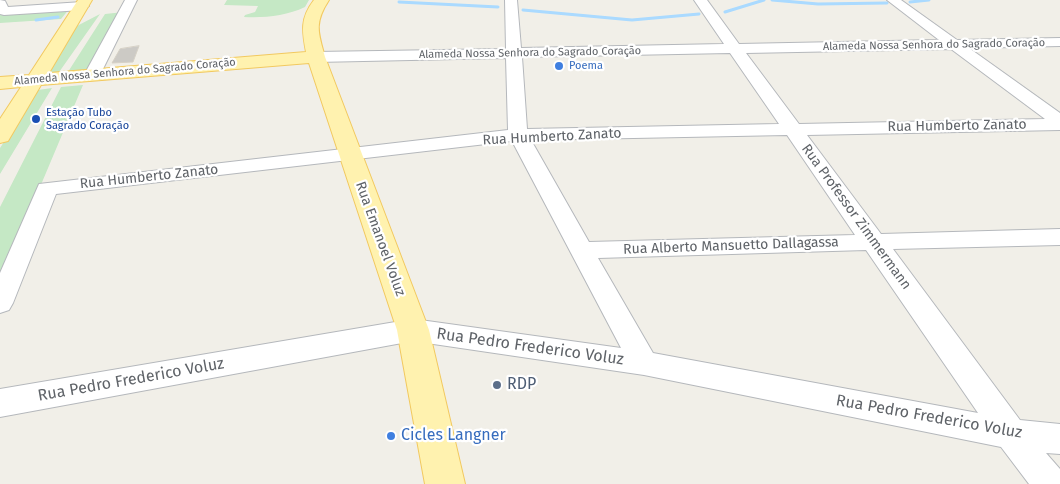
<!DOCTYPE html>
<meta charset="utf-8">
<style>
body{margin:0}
canvas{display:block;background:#f1efe8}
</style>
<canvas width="1060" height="484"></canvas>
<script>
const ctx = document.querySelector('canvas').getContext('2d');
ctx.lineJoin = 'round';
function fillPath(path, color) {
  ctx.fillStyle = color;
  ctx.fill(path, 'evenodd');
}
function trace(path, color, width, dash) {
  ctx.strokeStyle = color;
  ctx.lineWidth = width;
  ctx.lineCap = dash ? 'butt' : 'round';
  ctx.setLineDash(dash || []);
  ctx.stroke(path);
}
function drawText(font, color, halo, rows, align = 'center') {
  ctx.font = font + ' "Fira Sans",sans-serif';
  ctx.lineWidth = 4.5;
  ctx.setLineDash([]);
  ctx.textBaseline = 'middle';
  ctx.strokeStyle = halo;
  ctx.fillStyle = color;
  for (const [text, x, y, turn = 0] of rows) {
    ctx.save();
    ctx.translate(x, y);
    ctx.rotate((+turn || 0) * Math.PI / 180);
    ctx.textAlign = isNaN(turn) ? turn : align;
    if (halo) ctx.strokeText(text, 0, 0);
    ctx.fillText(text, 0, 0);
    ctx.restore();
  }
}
const green = new Path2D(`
 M 227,0 L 309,0 L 305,7 C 286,16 265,18 244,17 L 245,15 L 255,12 L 258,6 L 224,5 Z
 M 70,8 L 61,19 L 0,23 L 0,15 Z
 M 124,12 L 89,73 L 66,75 L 105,14 Z
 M 100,14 L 57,75 L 43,76 L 73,28 Z
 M 83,85 L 0,282 L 0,207 L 61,87 Z
 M 52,88 L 0,174 L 0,148 L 38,90 Z`);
const stream = new Path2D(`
 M 772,0 L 818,4 L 887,3
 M 399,2 L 498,7
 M 910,2 L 929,0
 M 523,10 L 632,20 L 699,14
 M 725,12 L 764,0
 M 36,20 L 58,17`);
const building = new Path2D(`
 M 139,46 L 133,62 L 112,63 L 120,49 Z`);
const minor = new Path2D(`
 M 0,0 L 5,1 L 8,7 L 82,2 L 89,6 L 82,10 L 4,15 L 0,14 Z
 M 125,0 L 137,0 L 100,75 L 92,80 L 86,78 L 84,75 Z
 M 505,0 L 517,0 L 521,48 L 724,44 L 694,0 L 707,0 L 739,44 L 939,40 L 887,0 L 901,0 L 957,40 L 1060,38 L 1060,46 L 969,48 L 1060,113 L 1060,130 L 807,135 L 881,234 L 1060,229 L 1060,245 L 893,249 L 1020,420 L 1060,424 L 1060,454 L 1046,453 L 1060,469 L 1060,484 L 1029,484 L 1001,447 L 644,375 L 413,341 L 0,417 L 0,389 L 413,319 L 621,348 L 512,141 L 56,194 L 13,303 L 9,310 L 0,313 L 0,273 L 39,184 L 508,130 L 506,58 L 316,62 L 308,57 L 316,52 L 506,49 ZM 951,49 L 1045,119 L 799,124 L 746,53 ZM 730,53 L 779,124 L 527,129 L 522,57 ZM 787,135 L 855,235 L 589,242 L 531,140 ZM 866,250 L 978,413 L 653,353 L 598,258 Z`);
const major = new Path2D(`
 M 78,0 L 92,0 L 49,73 L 306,52 C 302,31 300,18 314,0 L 329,0 C 314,23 318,32 325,57 L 429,330 L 465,484 L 425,484 L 397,330 L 309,63 L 41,85 L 8,141 L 0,143 L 0,119 L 21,87 L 0,89 L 0,77 L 29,75 Z`);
const markers = [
 [559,66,5,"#3f7fe0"],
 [36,119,5,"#1a4fb4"],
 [497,385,5,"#5c6f8a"],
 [391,436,5,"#3f7fe0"]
];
const farStreetnames = [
 ["Alameda Nossa Senhora do Sagrado Coração",934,45,-1],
 ["Alameda Nossa Senhora do Sagrado Coração",530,53,-1],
 ["Alameda Nossa Senhora do Sagrado Coração",125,72,-5]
];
const farShopnames = [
 ["Poema",569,66]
];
const farTransitnames = [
 ["Estação Tubo",46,113],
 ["Sagrado Coração",46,126]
];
const streetNames = [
 ["Rua Humberto Zanato",957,126,-1],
 ["Rua Humberto Zanato",552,137,-3],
 ["Rua Humberto Zanato",149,177,-6],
 ["Rua Professor Zimmermann",856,217,54],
 ["Rua Emanoel Voluz",380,239,70],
 ["Rua Alberto Mansuetto Dallagassa",731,246,-2]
];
const nearStreetnames = [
 ["Rua Pedro Frederico Voluz",530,347,8],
 ["Rua Pedro Frederico Voluz",131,380,-10],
 ["Rua Pedro Frederico Voluz",929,417,10]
];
const nearServicenames = [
 ["RDP",507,385]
];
const nearShopnames = [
 ["Cicles Langner",401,436]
];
fillPath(green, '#c5e8c5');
trace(stream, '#aadaff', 3);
fillPath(building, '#cccac5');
trace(building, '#d6d1c6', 1);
trace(minor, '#b5b8bc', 2);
trace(major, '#f2c960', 2);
fillPath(minor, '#fff');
fillPath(major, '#fff2af');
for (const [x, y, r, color] of markers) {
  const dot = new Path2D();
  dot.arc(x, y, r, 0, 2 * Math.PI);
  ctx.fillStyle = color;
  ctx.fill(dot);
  trace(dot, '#fff', 2);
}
drawText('11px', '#5f6368', '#fff', farStreetnames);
drawText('11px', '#366cbe', '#fff', farShopnames, 'left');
drawText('11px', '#164399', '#fff', farTransitnames, 'left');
drawText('14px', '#5f6368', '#fff', streetNames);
drawText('16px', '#5f6368', '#fff', nearStreetnames);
drawText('16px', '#4e5e75', '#fff', nearServicenames, 'left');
drawText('16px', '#366cbe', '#fff', nearShopnames, 'left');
</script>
